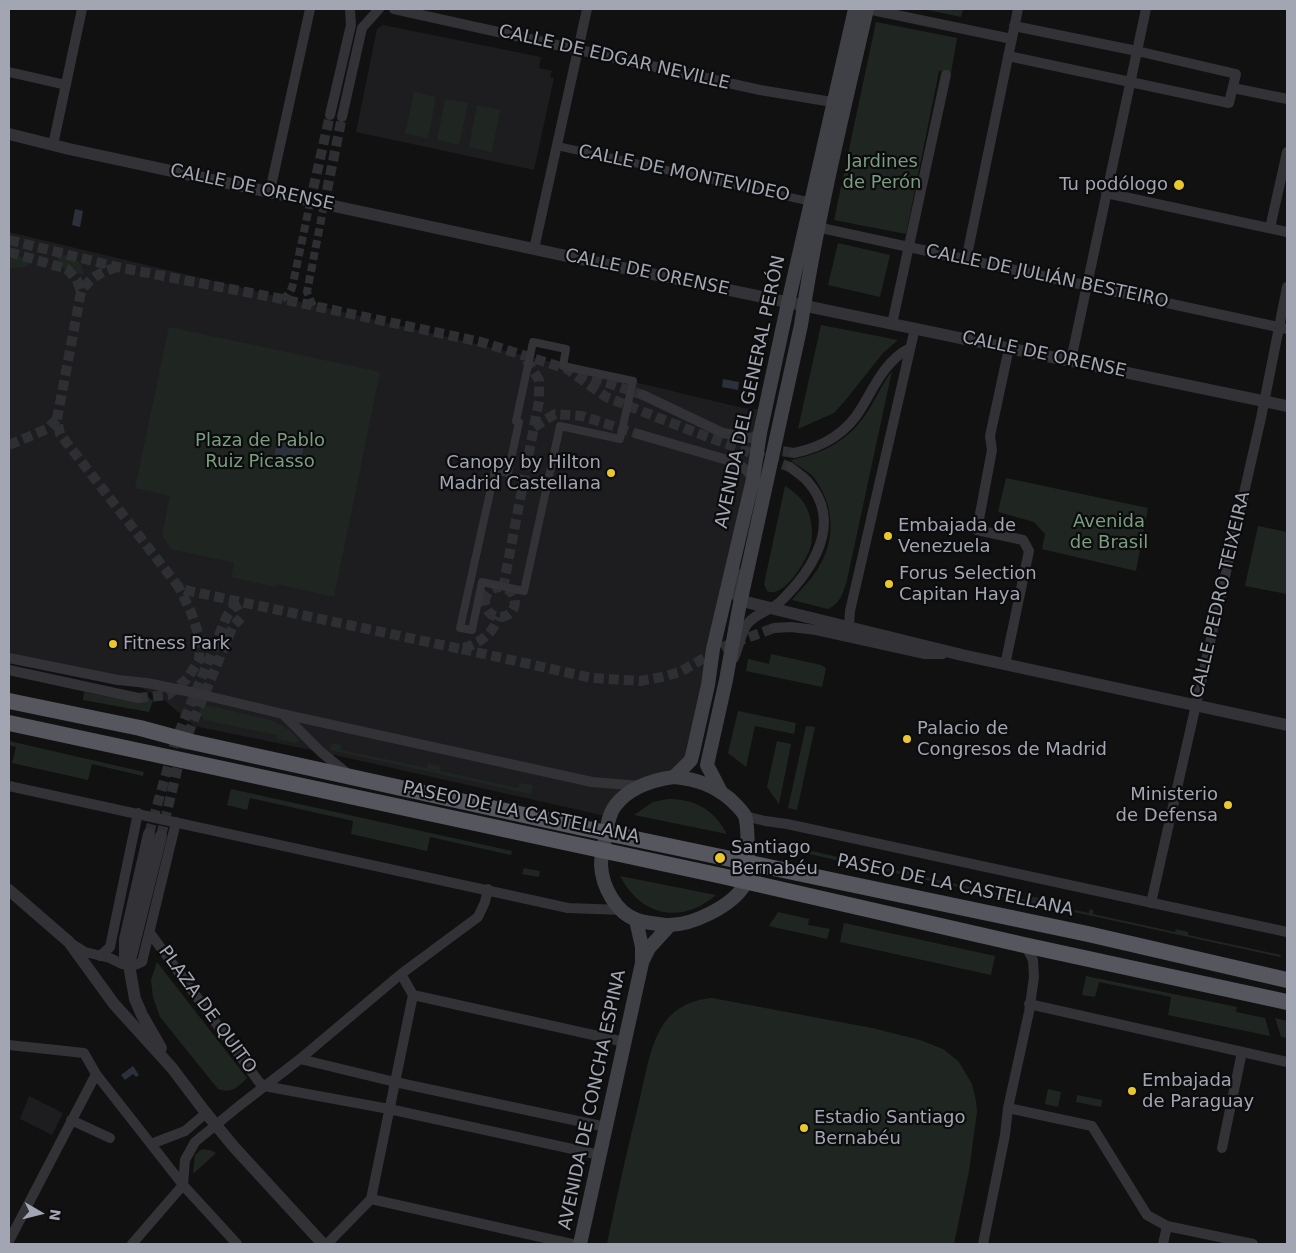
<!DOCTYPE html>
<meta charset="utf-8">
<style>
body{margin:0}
#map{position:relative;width:1296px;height:1253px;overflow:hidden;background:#111112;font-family:"DejaVu Sans",sans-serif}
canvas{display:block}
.frame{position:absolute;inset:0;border:10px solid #a2a5b2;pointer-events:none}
.north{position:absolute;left:15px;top:1188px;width:50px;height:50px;-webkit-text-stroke:4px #0c0c0d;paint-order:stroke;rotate:98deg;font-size:14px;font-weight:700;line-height:20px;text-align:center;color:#a2a5b2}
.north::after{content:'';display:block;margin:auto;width:18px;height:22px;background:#a2a5b2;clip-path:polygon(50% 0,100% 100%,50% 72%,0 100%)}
</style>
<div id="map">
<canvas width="1296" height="1253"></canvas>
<div class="frame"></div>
<div class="north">N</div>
</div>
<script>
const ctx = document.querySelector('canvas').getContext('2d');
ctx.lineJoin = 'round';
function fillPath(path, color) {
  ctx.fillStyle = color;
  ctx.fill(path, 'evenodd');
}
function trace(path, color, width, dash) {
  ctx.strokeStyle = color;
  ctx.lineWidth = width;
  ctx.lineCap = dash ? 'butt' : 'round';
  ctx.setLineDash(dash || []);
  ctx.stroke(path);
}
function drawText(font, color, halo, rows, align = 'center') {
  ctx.font = font + ' "DejaVu Sans",sans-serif';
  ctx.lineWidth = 4.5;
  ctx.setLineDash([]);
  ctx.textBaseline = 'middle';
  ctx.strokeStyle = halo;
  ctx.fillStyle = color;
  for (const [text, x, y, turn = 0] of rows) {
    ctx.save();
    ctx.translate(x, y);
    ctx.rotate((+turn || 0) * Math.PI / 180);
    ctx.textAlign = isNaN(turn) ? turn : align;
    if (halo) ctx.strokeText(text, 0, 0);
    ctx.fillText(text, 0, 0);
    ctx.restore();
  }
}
const built = new Path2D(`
 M 383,25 L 541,57 L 539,68 L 552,71 L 550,77 L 554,78 L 534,170 L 356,132 L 377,29 Z
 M 9,232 L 743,408 L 765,410 L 694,739 L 674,777 L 641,786 L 610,817 L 321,752 L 194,726 L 162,698 L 142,688 L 118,680 L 9,658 Z
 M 29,1096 L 63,1113 L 52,1135 L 20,1119 Z`);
const green = new Path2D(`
 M 923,9 L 963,9 L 961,17 Z
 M 876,22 L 957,38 L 951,73 L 939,71 L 906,234 L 834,220 Z
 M 414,92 L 436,97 L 428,138 L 405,134 Z
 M 445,99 L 468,103 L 459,145 L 437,140 Z
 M 477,105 L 500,110 L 492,152 L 469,147 Z
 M 838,243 L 890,255 L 880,297 L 828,285 Z
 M 9,253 C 18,254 23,257 29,264 L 25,267 L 9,268 Z
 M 56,253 C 68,255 84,260 84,274 L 68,273 L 59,263 Z
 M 821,325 L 898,340 L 883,353 L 844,402 L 834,413 L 798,429 Z
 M 169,327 L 380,372 L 334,597 L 277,584 L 276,587 L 231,577 L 234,563 L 171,549 L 162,535 L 170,496 L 135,488 Z
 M 892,371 L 847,580 C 843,593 841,603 828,609 L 792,600 C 800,590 810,581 817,570 C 836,541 835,507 815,479 C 809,470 797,467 791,460 C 826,453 851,439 870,408 C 877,396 883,383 892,371 Z
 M 1006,478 L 1148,508 L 1136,571 L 1042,549 L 1045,534 L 1034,522 L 998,512 Z
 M 785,486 C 795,492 804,500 808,511 C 812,521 813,535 811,545 C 808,559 783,600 767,591 L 764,584 Z
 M 1258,526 L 1287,532 L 1287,594 L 1245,586 Z
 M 771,654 L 821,665 L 826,668 L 822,687 L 746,671 L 748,659 L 769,664 Z
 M 84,692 L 139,703 L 142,692 L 153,701 L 149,712 L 83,700 Z
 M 201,704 L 271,720 L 289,730 L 299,740 L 296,743 L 277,739 L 277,735 L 204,720 L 200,711 Z
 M 738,711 L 796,723 L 794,734 L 755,726 L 746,767 L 728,753 Z
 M 806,726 L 815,727 L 797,810 L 788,808 Z
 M 9,741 L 144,772 L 143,776 L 92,764 L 88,780 L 12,763 L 16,747 L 9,745 Z
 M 777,741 L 791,744 L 779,804 L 767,787 Z
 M 332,743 L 341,745 L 341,750 L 427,768 L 428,763 L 441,766 L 440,771 L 518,788 L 520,783 L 533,785 L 531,794 L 330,750 Z
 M 231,789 L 512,851 L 511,855 L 430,837 L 427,851 L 351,834 L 353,821 L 250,798 L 247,810 L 227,805 Z
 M 667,799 C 696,799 713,809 727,834 L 634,815 L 653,802 Z
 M 790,846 L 903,872 L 904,869 L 916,871 L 916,875 L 1027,900 L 1028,896 L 1041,898 L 1039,905 L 791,850 Z
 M 524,868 L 540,871 L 539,877 L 522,874 Z
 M 620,876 L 716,895 C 681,925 641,916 620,876 Z
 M 1090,909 L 1093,910 L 1093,914 L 1175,932 L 1176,929 L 1188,932 L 1188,935 L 1281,955 L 1280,957 L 1074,912 L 1075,910 L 1089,913 Z
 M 778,912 L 809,919 L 808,925 L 830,929 L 827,939 L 769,926 Z
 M 844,923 L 995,956 L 991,975 L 840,942 Z
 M 157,962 L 247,1078 C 238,1087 232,1094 218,1089 L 160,1017 L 153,997 L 151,980 Z
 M 1086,976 L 1237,1007 L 1236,1012 L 1265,1018 L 1270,1036 L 1168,1015 L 1171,997 L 1099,982 L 1095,997 L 1082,995 Z
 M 712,998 L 872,1028 L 920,1040 L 943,1049 L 959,1062 L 972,1084 L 976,1101 L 977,1112 L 969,1171 L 954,1244 L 607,1244 C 617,1195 628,1146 640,1098 C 646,1073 650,1043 665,1022 C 677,1006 693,1000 712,998 Z
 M 1275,1018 L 1287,1021 L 1287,1038 L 1281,1037 Z
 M 1048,1089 L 1061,1092 L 1058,1107 L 1045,1104 Z
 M 1077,1095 L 1102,1100 L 1101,1107 L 1076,1102 Z
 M 202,1149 L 210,1150 L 216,1153 L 193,1174 L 195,1155 Z`);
const water = new Path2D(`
 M 75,209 L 83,211 L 80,227 L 72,225 Z
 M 723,379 L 739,382 L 738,390 L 722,387 Z
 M 279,431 L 306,437 L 300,463 L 274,458 Z
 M 133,1066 L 139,1075 L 136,1077 L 133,1074 L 125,1080 L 121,1075 Z`);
const pedestrianTunnel = new Path2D(`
 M 282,299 L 288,295 L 292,288 L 310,203
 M 313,306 L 307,292 L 324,205`);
const minorTunnel = new Path2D(`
 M 310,203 L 330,115
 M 324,205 L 342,117
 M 9,240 L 117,267 L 282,299 L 481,342 L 567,369 L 606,397 L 697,433 L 790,467
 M 9,252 L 67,269 L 77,280 L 81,292
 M 117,267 C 101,272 90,277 81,292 L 57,419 L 60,434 L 178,586 L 185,590 L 461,649 C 479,643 492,636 498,617
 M 578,373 L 643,395
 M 534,427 L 555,414 L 582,416 L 638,434
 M 9,445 L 47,429 L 57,419
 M 768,449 L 794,453
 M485 602a15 15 0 1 1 30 0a15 15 0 1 1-30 0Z
 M 503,588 L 539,401 L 539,380 L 524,356
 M 462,649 L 592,678 L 640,681 L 662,677 L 680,672 L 725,646 L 774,628
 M 138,698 L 168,695 L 187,679 L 199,660 L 200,639 L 191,612 L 178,586
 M 149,834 L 175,742 L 227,616 L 233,608 L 243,602
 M 161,836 L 183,746 L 233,626 L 241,618`);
const pedestrian = new Path2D(`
 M 557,146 L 812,202
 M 533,342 L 566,349 L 563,366 L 633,381 L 620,439 L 560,426 L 524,591 L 482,582 L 472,630 L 460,628 L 495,470 L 508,473 L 519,422 L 516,421 Z`);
const minor = new Path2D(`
 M 394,9 L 760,90 L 838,103
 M 867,9 L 1012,39
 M 1008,56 L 1229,103 L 1236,74 L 1137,51 L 1014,26
 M 9,72 L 66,85
 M 1233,88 L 1287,99
 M 330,115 L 351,25 L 350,9
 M 342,117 L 362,28 L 379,9
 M 53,145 L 82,9
 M 270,191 L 310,9
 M 1106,193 L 1287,232
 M 812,226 L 1287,329
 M 1270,228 L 1287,152
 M 534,249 L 587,9
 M 966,260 L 1018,9
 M 892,324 L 946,75
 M 1071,360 L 1146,9
 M 643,395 L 723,433 L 751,438 L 760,433
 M 638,434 L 724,459 L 741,466 L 747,471 L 753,479
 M 794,453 C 823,447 847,433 862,407 C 875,385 886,360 910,348
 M 849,626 L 850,611 L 915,328
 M 774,628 L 791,627 L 816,630 L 925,654 L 943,654
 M 9,658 L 118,680 L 147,683 L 191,692 L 283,714 L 592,782 L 641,786
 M 734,658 C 738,650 741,633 746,626 C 753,614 770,611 780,602 C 812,571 844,523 808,482 C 803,476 796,472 790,467
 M 1005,665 L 1029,551 L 1023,540 L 977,530 L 992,450 L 990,436 L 1009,348
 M 9,670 L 138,698
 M 283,714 L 321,752 L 348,774
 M 9,786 L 568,908 L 622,910
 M 745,816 L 765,821 L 787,824 L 1287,932
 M 1151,903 L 1261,418 L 1287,287
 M 150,933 L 259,1082 L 264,1086 L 389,1109 L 600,1155
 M 72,944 L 85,952 L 110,958 L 122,964 L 135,965 L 142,962 L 176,822
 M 100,956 L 110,947 L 138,813
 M 413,995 L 625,1042
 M 1029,1004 L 1287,1062
 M 9,1045 L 84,1053 L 96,1074 L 183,1185 L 237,1244
 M 300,1059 L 395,1082 L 606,1127
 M 1008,1108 L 1092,1126 L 1147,1215 L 1167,1226 L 1253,1244
 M 71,1120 L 110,1138
 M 151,1144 L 185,1131 L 206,1113
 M 1222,1148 L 1242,1052
 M 371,1199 L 572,1244
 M 9,1241 L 96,1074
 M 132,1244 L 183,1185 L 185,1160 L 195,1142 L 239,1106 L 300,1059 L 401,974 L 478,917 L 485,902 L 488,889
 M 327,1244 L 371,1199 L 413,995 L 401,974
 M 983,1244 L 1005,1135 L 1008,1108 L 1029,1012 L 1034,977 L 1033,960 L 1025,945
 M 1163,1244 L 1167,1226`);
const tertiary = new Path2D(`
 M 9,134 L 69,149 L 599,263 L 1287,406
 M 735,573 C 733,586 732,597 746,602 L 962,655 L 1287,725
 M 149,834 L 125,939 L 125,956 L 129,965 L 135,999 L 142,1015 L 161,1048
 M 9,890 L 69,942 L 114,1004 L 172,1068 L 206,1113 L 234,1147 L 323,1244
 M 130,960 L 161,836`);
const secondary = new Path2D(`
 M 674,777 L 691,760 L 693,752 L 708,685 L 713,649 L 753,479 L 760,433 L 788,303 L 855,9
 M 674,777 C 696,779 713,785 730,799 C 735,804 742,810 745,816 C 748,825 747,837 748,846 C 748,858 750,873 745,884 C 733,906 691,926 667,925 C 657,924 646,923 637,920 C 616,913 602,886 601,865 C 601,857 603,848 605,839 C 607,829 608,815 615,806 C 629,787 652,780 674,777 Z
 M 720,790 L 707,765 L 726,680 L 739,608 L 801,325 C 817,218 843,113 867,9
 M 642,962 L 649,948 L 670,925
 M 580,1244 L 642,963 L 642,947 L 636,920`);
const trunk = new Path2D(`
 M 9,701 L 140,728 L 192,742 L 583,828 L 1088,934 L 1287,980
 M 9,723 L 722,876 L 1024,945 L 1287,1002`);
const markers = [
 [1179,185,6,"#ebc72f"],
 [611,473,5,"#ebc72f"],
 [888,536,5,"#ebc72f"],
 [889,584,5,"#ebc72f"],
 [113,644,5,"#ebc72f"],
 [907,739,5,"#ebc72f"],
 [1228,805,5,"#ebc72f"],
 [720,858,6,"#ebc72f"],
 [1132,1091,5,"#ebc72f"],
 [804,1128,5,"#ebc72f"]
];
const streetNames = [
 ["CALLE DE EDGAR NEVILLE",614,58,13],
 ["CALLE DE MONTEVIDEO",684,174,12],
 ["CALLE DE ORENSE",252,188,12],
 ["CALLE DE ORENSE",647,273,12],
 ["CALLE DE JULIÁN BESTEIRO",1047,277,12],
 ["CALLE DE ORENSE",1044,355,12],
 ["AVENIDA DEL GENERAL PERÓN",751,392,-78],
 ["CALLE PEDRO TEIXEIRA",1221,595,-77],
 ["PASEO DE LA CASTELLANA",521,813,12],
 ["PASEO DE LA CASTELLANA",955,886,12],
 ["PLAZA DE QUITO",207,1010,54],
 ["AVENIDA DE CONCHA ESPINA",593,1100,-78]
];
const parkNames = [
 ["Jardines",882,162],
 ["de Perón",882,183],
 ["Plaza de Pablo",260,441],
 ["Ruiz Picasso",260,462],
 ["Avenida",1109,522],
 ["de Brasil",1109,543]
];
const poiNames = [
 ["Tu podólogo",1168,185,"right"],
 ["Canopy by Hilton",601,463,"right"],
 ["Madrid Castellana",601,484,"right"],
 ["Embajada de",898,526],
 ["Venezuela",898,547],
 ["Forus Selection",899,574],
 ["Capitan Haya",899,595],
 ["Fitness Park",123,644],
 ["Palacio de",917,729],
 ["Congresos de Madrid",917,750],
 ["Ministerio",1218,795,"right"],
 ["de Defensa",1218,816,"right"],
 ["Santiago",731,848],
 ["Bernabéu",731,869],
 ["Embajada",1142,1081],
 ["de Paraguay",1142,1102],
 ["Estadio Santiago",814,1118],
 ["Bernabéu",814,1139]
];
fillPath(built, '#1d1d1f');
fillPath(green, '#1f2621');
fillPath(water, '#2b313a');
trace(pedestrianTunnel, '#2e2f32', 8, [8, 4]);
trace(minorTunnel, '#2e2f32', 10, [10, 5]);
trace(pedestrian, '#323237', 8);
trace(minor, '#323237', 10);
trace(tertiary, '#323237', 12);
trace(secondary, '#404147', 14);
trace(trunk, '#56565f', 16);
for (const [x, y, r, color] of markers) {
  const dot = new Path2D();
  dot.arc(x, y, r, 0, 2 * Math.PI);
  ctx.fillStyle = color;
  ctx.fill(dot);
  trace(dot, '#0c0c0d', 2);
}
drawText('18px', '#a2a5b2', '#0c0c0d', streetNames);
drawText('18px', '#7a9d81', '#0c0c0d', parkNames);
drawText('18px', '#a2a5b2', '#0c0c0d', poiNames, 'left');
</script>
